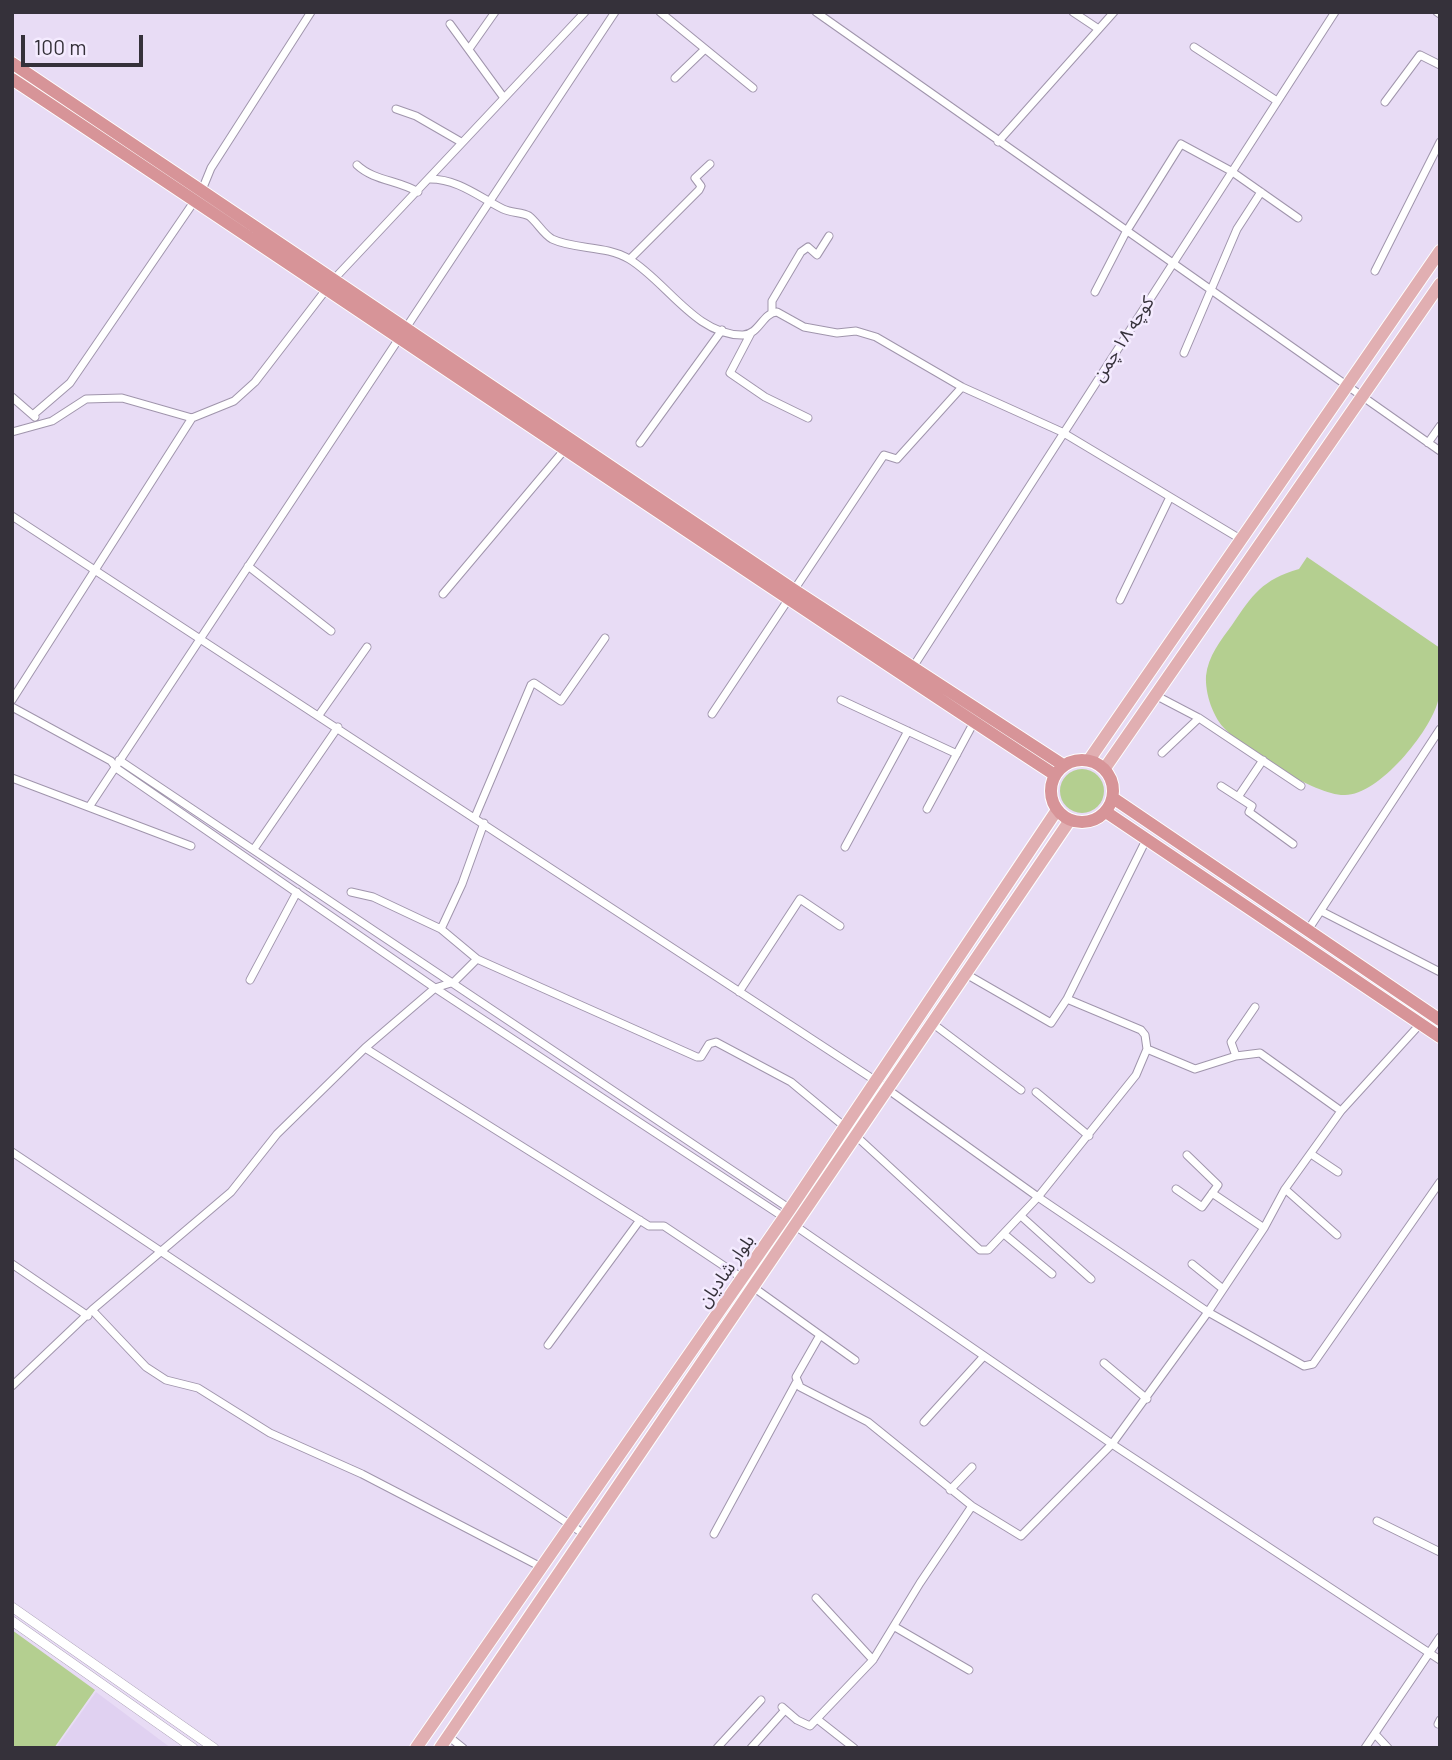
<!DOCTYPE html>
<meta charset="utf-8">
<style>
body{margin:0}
#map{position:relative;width:1452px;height:1760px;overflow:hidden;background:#e8dcf5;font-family:Barlow,sans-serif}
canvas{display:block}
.frame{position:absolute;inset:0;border:14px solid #35313a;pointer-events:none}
.scale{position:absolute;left:21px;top:35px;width:122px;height:32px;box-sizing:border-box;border:4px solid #35313a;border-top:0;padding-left:9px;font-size:21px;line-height:24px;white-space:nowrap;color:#35313a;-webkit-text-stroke:5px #f4ebff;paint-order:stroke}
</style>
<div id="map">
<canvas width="1452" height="1760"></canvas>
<div class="frame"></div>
<div class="scale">100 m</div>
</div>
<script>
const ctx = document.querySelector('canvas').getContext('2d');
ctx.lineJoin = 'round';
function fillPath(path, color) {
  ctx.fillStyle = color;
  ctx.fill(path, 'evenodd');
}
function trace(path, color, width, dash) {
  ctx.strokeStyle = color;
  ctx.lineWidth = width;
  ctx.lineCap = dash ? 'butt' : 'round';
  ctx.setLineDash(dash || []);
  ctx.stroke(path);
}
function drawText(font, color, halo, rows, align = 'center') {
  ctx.font = font + ' Barlow,"Noto Sans Arabic",sans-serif';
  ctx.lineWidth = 5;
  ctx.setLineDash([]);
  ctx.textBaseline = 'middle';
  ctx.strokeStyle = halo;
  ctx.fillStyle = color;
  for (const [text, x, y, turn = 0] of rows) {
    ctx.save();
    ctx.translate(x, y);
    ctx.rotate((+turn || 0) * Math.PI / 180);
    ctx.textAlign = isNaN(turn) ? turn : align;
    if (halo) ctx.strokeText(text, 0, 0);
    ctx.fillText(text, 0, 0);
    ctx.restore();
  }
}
const built = new Path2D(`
 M 96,1692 L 171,1748 L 56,1748 Z`);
const green = new Path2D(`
 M 1307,557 L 1440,648 C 1440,665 1442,685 1438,701 C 1430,732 1379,795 1345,795 C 1316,796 1247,751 1226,730 C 1213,718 1205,693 1206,676 C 1208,656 1221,640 1232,625 C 1253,594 1262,580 1299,569 Z
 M1060 791a22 22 0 1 1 44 0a22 22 0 1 1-44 0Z
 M 12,1630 L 95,1690 L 54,1748 L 12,1748 Z`);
const minor = new Path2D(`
 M 660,12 L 753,88
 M 816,12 L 1440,451
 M 1073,12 L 1097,28
 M 1437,12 L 1440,14
 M 450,24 L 504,98
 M 1194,47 L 1277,101
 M 469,49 L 495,12
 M 675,78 L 705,49
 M 1385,102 L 1420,55 L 1440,65
 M 396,109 L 416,116 L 461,142
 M 998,142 L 1114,12
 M 357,165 C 374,181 398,180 418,192
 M 430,179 C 458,179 479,197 503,209 C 511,213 522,212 529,216 C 537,222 543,234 552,239 C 575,250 606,245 629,259 C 666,281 696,336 743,335 C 760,334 762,313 777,312 L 804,327 L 837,333 L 856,331 L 876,337 L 962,387 L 1062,432 L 1242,540
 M 630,259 L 699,190 L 701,186 L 695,178 L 710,164
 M 1375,271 L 1440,142
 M 1095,292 L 1126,232 L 1181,144 L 1231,171 L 1298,218
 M 772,313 L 772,301 L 801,252 L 808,247 L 817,255 L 829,236
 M 751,333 L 730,373 L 765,397 L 808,418
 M 1184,353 L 1237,229 L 1261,192
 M 12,397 L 35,417
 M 34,414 L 70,383 L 202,190 L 211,168 L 311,12
 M 12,432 L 52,421 L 86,399 L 122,398 L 192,418 L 234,401 L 255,382 L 335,278 L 585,12
 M 640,443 L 722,330
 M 1428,443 L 1440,426
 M 12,516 L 876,1081 L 1038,1197 L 1208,1312 L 1304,1366 L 1313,1364 L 1440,1182
 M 248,566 L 331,631
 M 794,590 L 884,455 L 897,459 L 962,387
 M 443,594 L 566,448
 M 1120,600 L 1169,499
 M 913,667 L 1335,12
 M 1155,695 L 1199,718 L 1301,786
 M 12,700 L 192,418
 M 841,700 L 957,754
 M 12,707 L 111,761 L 116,768 L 435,988 L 785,1218
 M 712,714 L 788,600
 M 319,715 L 367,647
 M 1162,753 L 1199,718
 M 119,760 L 790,1209
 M 12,778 L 191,846
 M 1221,786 L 1252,806 L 1249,812 L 1293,844
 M 1238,797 L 1263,760
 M 89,807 L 615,12
 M 927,809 L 974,722
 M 475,817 L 531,685 L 534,683 L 561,701 L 605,638
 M 845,847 L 908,731
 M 254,849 L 338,727
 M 351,892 L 373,897 L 441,929
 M 1321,911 L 1440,972
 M 1308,930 L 1440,729
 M 477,959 L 441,929 L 462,884 L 484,823
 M 966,974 L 1051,1023 L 1067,999
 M 250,980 L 297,892
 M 739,992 L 800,899 L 840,926
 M 932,1023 L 1021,1090
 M 365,1048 L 649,1226 L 664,1226 L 742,1278
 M 1147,1049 L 1195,1069 L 1236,1056 L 1260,1053 L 1341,1111
 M 1236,1056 L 1231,1042 L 1255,1007
 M 1036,1092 L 1089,1136
 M 856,1136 L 980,1250 L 988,1250 L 1038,1197 L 1136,1075 L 1147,1049 L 1145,1035 L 1141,1030 L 1067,999 L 1146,840
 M 12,1152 L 584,1534
 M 1311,1154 L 1338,1172
 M 1176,1189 L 1202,1207 L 1218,1185 L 1187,1155
 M 1285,1189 L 1337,1235
 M 1212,1193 L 1264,1228
 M 1021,1216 L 1091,1279
 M 794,1225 L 1112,1444 L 1440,1660
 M 1004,1234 L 1052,1274
 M 12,1264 L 88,1316
 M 1192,1264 L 1223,1289
 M 753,1287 L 855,1360
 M 92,1310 L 146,1367 L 166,1380 L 198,1388 L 270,1433 L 362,1474 L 541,1567
 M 820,1335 L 796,1377 L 800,1387 L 868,1422 L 972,1506 L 1021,1536 L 1112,1444 L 1208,1312 L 1264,1228 L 1285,1189 L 1341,1111 L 1422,1022
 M 548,1345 L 640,1220
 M 1104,1363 L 1147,1399
 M 12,1386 L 92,1310 L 231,1192 L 277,1134 L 365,1048 L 435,988 L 454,982 L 477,959 L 697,1057 L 701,1057 L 709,1044 L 716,1042 L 791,1082 L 845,1127
 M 924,1422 L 984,1356
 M 950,1490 L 972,1467
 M 1377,1521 L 1440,1552
 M 714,1534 L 796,1383
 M 816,1598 L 873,1660
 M 895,1627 L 969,1670
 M 782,1707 L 797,1720 L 810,1726 L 873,1660 L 920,1583 L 972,1506
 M 817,1719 L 854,1748
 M 1438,1724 L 1440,1720
 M 1375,1734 L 1388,1748
 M 448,1736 L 463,1748
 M 717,1748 L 761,1700
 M 751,1748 L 785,1710
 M 1365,1748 L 1440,1637`);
const tertiary = new Path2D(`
 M 12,1607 L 214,1748
 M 12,1621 L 193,1748`);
const primary = new Path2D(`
 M 1089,760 L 1440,251
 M 1105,768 L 1440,284
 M 416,1748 L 790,1209 L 1057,810
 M 440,1748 L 1070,820`);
const trunk = new Path2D(`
 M 12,63 L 794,590 L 1063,765
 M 12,79 C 360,310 705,546 1055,775
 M1051 791a31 31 0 1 1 62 0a31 31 0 1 1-62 0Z
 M 1113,798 L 1440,1020
 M 1106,812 L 1440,1037`);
const streetNames = [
 ["كوچه ١٨ چمن",1123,339,-57],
 ["بلوار شادیان",726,1271,-55]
];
fillPath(built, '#e0d1f1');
fillPath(green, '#b4cf90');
trace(minor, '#a095ac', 9);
trace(tertiary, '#a095ac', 10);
trace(primary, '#fff', 14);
trace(trunk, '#fff', 14);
trace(minor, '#fff', 7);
trace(tertiary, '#fff', 9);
trace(primary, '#e1afb2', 12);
trace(trunk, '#d79498', 12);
drawText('18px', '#35313a', '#f4ebff', streetNames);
</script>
